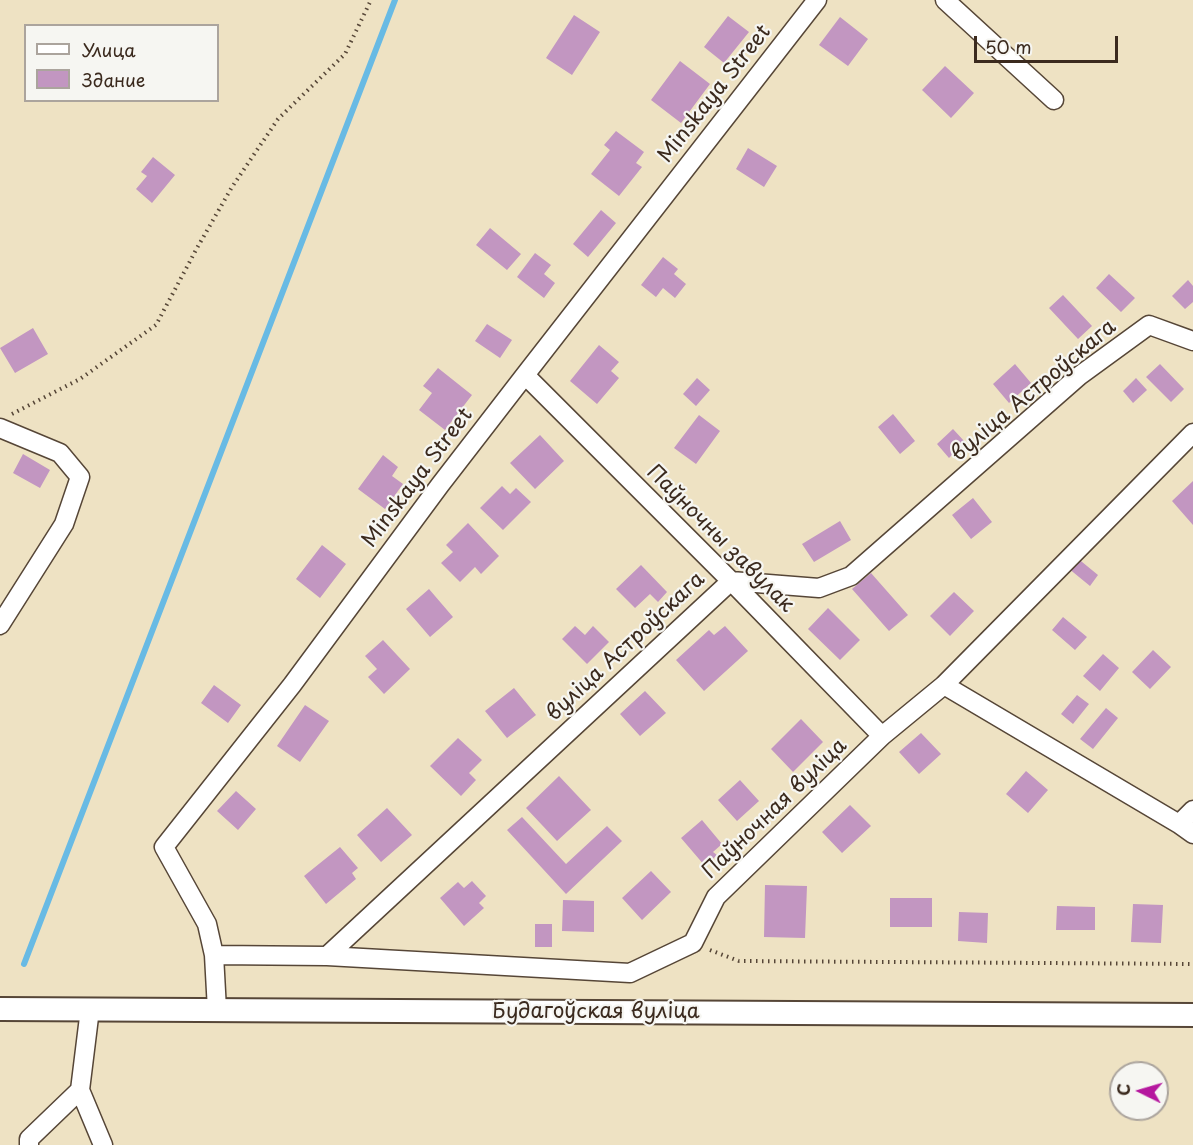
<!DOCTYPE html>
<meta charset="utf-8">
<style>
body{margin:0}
#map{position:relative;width:1193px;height:1145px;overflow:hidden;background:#eee2c3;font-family:"Playpen Sans",sans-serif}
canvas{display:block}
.legend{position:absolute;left:24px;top:24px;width:195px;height:78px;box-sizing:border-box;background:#f6f6f2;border:2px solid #aba49d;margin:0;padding:8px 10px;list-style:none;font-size:18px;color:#3b2a1e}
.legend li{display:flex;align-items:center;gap:12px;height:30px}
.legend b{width:30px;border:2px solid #aba49d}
.north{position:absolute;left:1109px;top:1061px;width:60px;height:60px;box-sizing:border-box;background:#f6f6f2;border:2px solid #aba49d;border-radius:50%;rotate:275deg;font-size:16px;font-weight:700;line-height:24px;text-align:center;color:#3b2a1e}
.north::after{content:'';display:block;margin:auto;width:21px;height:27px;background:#b5179e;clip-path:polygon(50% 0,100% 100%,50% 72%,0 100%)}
.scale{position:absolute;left:974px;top:36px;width:144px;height:27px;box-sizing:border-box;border:3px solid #3b2a1e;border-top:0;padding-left:8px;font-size:18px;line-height:21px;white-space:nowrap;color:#3b2a1e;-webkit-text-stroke:4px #f6f6f2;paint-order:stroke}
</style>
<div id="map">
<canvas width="1193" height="1145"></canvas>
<ul class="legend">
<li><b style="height:8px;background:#fff"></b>Улица</li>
<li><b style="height:16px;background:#c296c1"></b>Здание</li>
</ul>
<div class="north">С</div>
<div class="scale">50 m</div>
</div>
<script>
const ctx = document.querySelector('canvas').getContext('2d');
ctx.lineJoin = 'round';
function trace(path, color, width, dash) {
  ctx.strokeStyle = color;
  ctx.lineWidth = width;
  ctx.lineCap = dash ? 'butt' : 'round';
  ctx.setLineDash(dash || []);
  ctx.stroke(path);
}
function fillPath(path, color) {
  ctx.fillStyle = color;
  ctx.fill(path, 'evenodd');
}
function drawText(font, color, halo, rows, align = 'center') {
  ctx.font = font + ' "Playpen Sans",sans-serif';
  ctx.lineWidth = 4.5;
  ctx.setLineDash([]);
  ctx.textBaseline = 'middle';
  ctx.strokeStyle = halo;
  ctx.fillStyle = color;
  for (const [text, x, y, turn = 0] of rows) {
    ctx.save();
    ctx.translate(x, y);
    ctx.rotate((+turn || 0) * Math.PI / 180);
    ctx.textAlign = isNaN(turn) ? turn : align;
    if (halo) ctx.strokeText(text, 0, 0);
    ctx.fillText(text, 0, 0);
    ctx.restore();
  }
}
const stream = new Path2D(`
 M 24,964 L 395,0`);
const building = new Path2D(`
 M 574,15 L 600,32 L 572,75 L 546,58 Z
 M 728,16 L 749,32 L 724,63 L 704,47 Z
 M 840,17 L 868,39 L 848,66 L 819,45 Z
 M 680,61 L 710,84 L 681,123 L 651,100 Z
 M 945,66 L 974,93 L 951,118 L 922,90 Z
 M 616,131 L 644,152 L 636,163 L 642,167 L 619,196 L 591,174 L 610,150 L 604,145 Z
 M 748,148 L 777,166 L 764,187 L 736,169 Z
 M 153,157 L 175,175 L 152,203 L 136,189 L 147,176 L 141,172 Z
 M 601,210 L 616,223 L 588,257 L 573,244 Z
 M 490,228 L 521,254 L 507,270 L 476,245 Z
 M 535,253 L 551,265 L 544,274 L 555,283 L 544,298 L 517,277 Z
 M 663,257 L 678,269 L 674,274 L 686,284 L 675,298 L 663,288 L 656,297 L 641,285 Z
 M 1109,274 L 1135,298 L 1121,312 L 1096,288 Z
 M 1188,280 L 1193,286 L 1193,302 L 1185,309 L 1172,296 Z
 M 1063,295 L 1092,326 L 1078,339 L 1049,308 Z
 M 487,324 L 512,340 L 500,358 L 475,341 Z
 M 33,328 L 48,354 L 15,373 L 0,348 Z
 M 599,345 L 619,362 L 611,371 L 619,378 L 597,404 L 570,381 Z
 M 1015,364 L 1031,383 L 1009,403 L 993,384 Z
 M 1160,364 L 1184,389 L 1171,402 L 1146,377 Z
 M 438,368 L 472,395 L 445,430 L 419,410 L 432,393 L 423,386 Z
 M 697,378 L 710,390 L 696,406 L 683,394 Z
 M 1136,378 L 1147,390 L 1133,403 L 1123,391 Z
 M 893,414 L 915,441 L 900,454 L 878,427 Z
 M 699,415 L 720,431 L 696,464 L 674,448 Z
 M 953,429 L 965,442 L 949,458 L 937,444 Z
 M 540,435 L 564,461 L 535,489 L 510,463 Z
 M 23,454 L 50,470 L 40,488 L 13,473 Z
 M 383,455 L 398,467 L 392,476 L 403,484 L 385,509 L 358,489 Z
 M 1193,481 L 1193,525 L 1172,501 Z
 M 502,486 L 510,494 L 516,488 L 531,502 L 503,530 L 480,508 Z
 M 973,498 L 992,522 L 971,539 L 952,515 Z
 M 840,521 L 851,540 L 814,562 L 802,544 Z
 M 468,523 L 499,556 L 481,574 L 475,567 L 460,582 L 441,563 L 453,552 L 446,545 Z
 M 322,545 L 346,564 L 320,598 L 296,579 Z
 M 1076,557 L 1098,575 L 1090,586 L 1068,568 Z
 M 641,565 L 667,592 L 658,602 L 650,594 L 635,608 L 616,589 Z
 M 871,573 L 908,615 L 889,631 L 852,589 Z
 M 429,589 L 453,617 L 430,637 L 406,609 Z
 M 954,592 L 974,611 L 950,636 L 930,616 Z
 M 828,608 L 860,640 L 840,660 L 808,629 Z
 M 1063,617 L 1087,637 L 1075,650 L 1052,630 Z
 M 575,626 L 585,635 L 593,626 L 609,642 L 587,664 L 562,639 Z
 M 725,626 L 748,651 L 704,691 L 676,660 L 709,630 L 714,635 Z
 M 383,640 L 410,669 L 384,694 L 368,677 L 377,669 L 365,656 Z
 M 1153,650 L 1171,667 L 1150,689 L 1132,672 Z
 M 1103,654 L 1119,668 L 1100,691 L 1083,676 Z
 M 214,685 L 241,705 L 228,723 L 201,703 Z
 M 514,688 L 536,715 L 507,738 L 485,711 Z
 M 645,691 L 666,713 L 640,736 L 620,714 Z
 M 1077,695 L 1089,704 L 1073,724 L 1061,714 Z
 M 305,705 L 329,721 L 300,762 L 277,746 Z
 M 1106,708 L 1118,718 L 1093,749 L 1080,739 Z
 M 801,719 L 823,742 L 793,772 L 771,749 Z
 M 921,733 L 941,754 L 919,774 L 899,752 Z
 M 458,738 L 482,760 L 469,773 L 476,780 L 461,796 L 430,766 Z
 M 1026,771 L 1048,790 L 1028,813 L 1006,794 Z
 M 559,776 L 591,810 L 557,841 L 526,808 Z
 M 740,780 L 759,801 L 737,821 L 718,800 Z
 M 236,791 L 256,809 L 238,830 L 217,811 Z
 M 850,805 L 871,826 L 842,853 L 822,832 Z
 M 387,808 L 412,835 L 381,862 L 357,835 Z
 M 522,817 L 566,864 L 607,826 L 622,841 L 566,894 L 507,830 Z
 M 702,820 L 722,844 L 713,852 L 717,855 L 705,866 L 681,838 Z
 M 340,847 L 358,868 L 352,873 L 356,879 L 326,904 L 304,876 Z
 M 651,871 L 671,892 L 642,920 L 622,898 Z
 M 472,881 L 486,896 L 479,903 L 484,908 L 464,926 L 440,898 L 458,882 L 464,888 Z
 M 765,885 L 807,886 L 805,938 L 764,937 Z
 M 890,898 L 932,898 L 932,927 L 890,927 Z
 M 563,900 L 594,901 L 594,932 L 562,931 Z
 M 1133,904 L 1163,905 L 1161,943 L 1131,942 Z
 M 1057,906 L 1095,907 L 1095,930 L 1056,930 Z
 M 959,912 L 988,913 L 987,943 L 958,941 Z
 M 535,924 L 552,924 L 552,947 L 535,947 Z`);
const path = new Path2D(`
 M 12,414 L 80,379 L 156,325 L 197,248 L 232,187 L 278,119 L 345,54 L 371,0
 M 710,950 L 739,961 L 1193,964`);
const minor = new Path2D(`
 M 945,0 L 1054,100
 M 525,375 L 731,581 L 882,736
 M 0,428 L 60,453 L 80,477 L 64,524 L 0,625
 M 944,685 L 1193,433
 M 1179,824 L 1193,810
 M 214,955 L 327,956 L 630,973 L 693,943 L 716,897 L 882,736 L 944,685 L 1179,824 L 1193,834
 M 327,956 L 731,581 L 819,588 L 851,576 L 1079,376 L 1149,325 L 1193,341
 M 90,1009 L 80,1090 L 103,1145
 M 217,1010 L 214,955 L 207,924 L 164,847 L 292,685 L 440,485 L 525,375 L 817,0
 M 29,1145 L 29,1139 L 80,1090`);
const tertiary = new Path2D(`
 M 0,1009 L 1193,1015`);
const streetNames = [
 ["Minskaya Street",715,94,-52],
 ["вуліца Астроўскага",1034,391,-40],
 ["Minskaya Street",418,478,-53],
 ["Паўночны завулак",720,539,45],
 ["вуліца Астроўскага",626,647,-43],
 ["Паўночная вуліца",775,809,-44],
 ["Будагоўская вуліца",596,1012]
];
trace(stream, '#68bae4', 6);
fillPath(building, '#c296c1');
trace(minor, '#564637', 21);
trace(tertiary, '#564637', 26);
trace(path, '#564637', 4, [1.5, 4.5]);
trace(minor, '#fff', 18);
trace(tertiary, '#fff', 22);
drawText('21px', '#3b2a1e', '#f6f6f2', streetNames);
</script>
